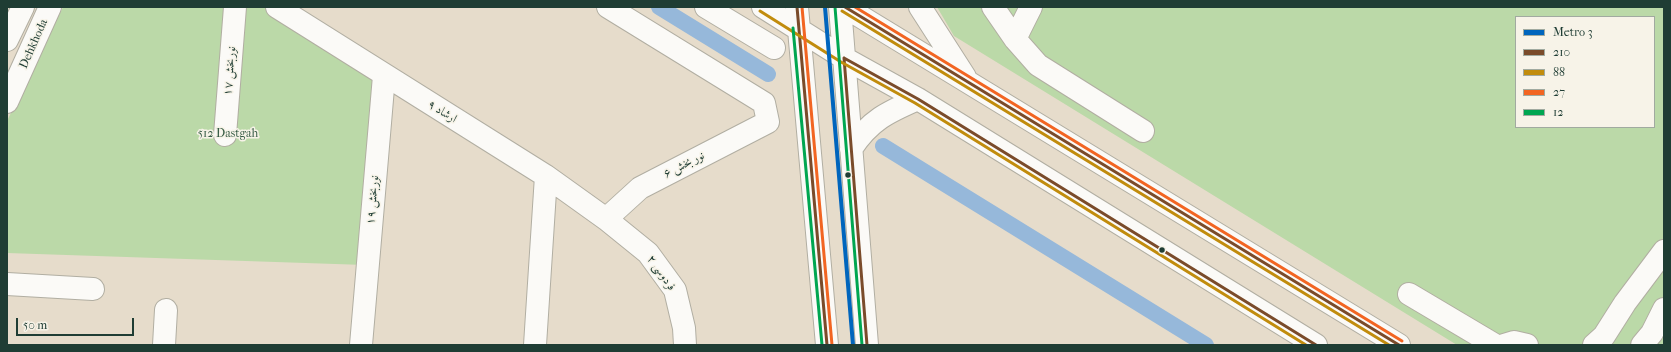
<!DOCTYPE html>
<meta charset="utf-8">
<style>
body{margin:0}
#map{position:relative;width:1671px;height:352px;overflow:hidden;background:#e6dccb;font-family:"IM FELL French Canon",serif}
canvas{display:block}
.frame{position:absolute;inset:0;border:8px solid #1f3d34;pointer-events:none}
.legend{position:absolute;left:1515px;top:16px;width:140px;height:112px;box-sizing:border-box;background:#f7f3e8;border:1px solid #a1aaa0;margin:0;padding:5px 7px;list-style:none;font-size:12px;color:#1f3d34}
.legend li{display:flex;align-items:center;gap:8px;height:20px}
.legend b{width:20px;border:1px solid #a1aaa0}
.scale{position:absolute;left:16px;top:318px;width:118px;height:18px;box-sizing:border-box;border:2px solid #1f3d34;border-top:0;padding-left:5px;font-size:12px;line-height:14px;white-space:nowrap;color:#1f3d34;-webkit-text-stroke:3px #f7f3e8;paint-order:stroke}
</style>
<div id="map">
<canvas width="1671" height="352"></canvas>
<div class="frame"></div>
<ul class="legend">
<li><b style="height:5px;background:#0065bd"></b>Metro 3</li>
<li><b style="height:5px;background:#7a4b2a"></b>210</li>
<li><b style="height:5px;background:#c18c0d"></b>88</li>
<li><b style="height:5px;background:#f26522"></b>27</li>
<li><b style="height:5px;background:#00a651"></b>12</li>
</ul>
<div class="scale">50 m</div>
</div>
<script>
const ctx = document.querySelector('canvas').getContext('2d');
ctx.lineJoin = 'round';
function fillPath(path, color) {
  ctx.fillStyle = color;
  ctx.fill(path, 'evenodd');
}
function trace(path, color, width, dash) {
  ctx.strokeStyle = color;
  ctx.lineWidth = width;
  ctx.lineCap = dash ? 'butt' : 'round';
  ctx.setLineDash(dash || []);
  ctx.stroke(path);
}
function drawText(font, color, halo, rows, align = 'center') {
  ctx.font = font + ' "IM FELL French Canon",Amiri,serif';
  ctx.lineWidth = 3;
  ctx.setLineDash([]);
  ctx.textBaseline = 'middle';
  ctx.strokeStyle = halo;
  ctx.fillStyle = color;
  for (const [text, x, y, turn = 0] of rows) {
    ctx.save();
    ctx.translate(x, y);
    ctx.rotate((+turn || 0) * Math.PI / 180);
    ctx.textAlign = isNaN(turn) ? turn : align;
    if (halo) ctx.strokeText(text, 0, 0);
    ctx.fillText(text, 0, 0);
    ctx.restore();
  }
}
const green = new Path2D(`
 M 63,7 L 264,7 L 379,76 L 365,265 L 7,253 L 7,121 Z
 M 937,7 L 1664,7 L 1664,345 L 1457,345 L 954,36 ZM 1516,17 L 1654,17 L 1654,127 L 1516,127 Z`);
const canal = new Path2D(`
 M 659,7 L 768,74
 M 883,146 L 1206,345`);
const minor = new Path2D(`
 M 277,7 L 546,176 L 606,219 L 648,253 L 675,290 L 684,328 L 685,345
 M 706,7 L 774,48
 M 993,7 L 1015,39 L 1038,65 L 1143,131
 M 1015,39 L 1031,7
 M 7,40 L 23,7
 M 7,102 L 50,7
 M 225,135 L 235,7
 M 606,219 L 640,188 L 768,122 L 764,103 L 608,7
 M 7,284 L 93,289
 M 1409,294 L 1495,345
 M 164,345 L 166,310
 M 361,345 L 384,76
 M 535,345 L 546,176
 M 1504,345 L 1514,342 L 1527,345
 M 1594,345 L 1604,336 L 1625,303 L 1664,251
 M 1642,345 L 1652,333 L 1664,309`);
const major = new Path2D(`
 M 763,7 L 844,58 L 918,99 L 1316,345
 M 797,7 L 827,345
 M 840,7 L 867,345
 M 845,7 L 1399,345
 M 920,7 L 965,77
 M 851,149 C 870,120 888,112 918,99`);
const bus1 = new Path2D(`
 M 797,7 L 827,345
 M 845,7 L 1399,345
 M 844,58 L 918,99 L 1316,345
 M 844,58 L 867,345`);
const bus2 = new Path2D(`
 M 760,11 L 841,62 L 915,103 L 1306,345
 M 842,11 L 1389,345`);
const bus3 = new Path2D(`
 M 802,7 L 832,345
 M 855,7 L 1402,341`);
const bus4 = new Path2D(`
 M 835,7 L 862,345
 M 793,28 L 822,345`);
const metro1 = new Path2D(`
 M 825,7 L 853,345`);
const markers = [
 [848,175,3.5,"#1f3d34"],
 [1162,250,3.5,"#1f3d34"]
];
const streetNames = [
 ["Dehkhoda",34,44,-66],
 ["نوربخش ۱۷",230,71,-85],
 ["ارشاد ۹",442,112,32],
 ["نور بخش ۶",684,165,-27],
 ["نوربخش ۱۹",373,200,-85],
 ["فردوسی ۲",661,273,55]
];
const parkNames = [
 ["512 Dastgah",228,134]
];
fillPath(green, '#bbd9a8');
trace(canal, '#96b8da', 16);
trace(minor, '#b1aea2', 24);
trace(major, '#b1aea2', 24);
trace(minor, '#fbfaf7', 22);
trace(major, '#fbfaf7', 22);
trace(bus1, '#7a4b2a', 3);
trace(bus2, '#c18c0d', 3);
trace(bus3, '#f26522', 3);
trace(bus4, '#00a651', 3);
trace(metro1, '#0065bd', 4);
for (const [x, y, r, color] of markers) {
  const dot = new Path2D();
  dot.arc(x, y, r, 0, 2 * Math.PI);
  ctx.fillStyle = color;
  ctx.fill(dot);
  trace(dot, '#f7f3e8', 1.5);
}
drawText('12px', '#1f3d34', '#f7f3e8', streetNames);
drawText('12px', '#375c45', '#f7f3e8', parkNames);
</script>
